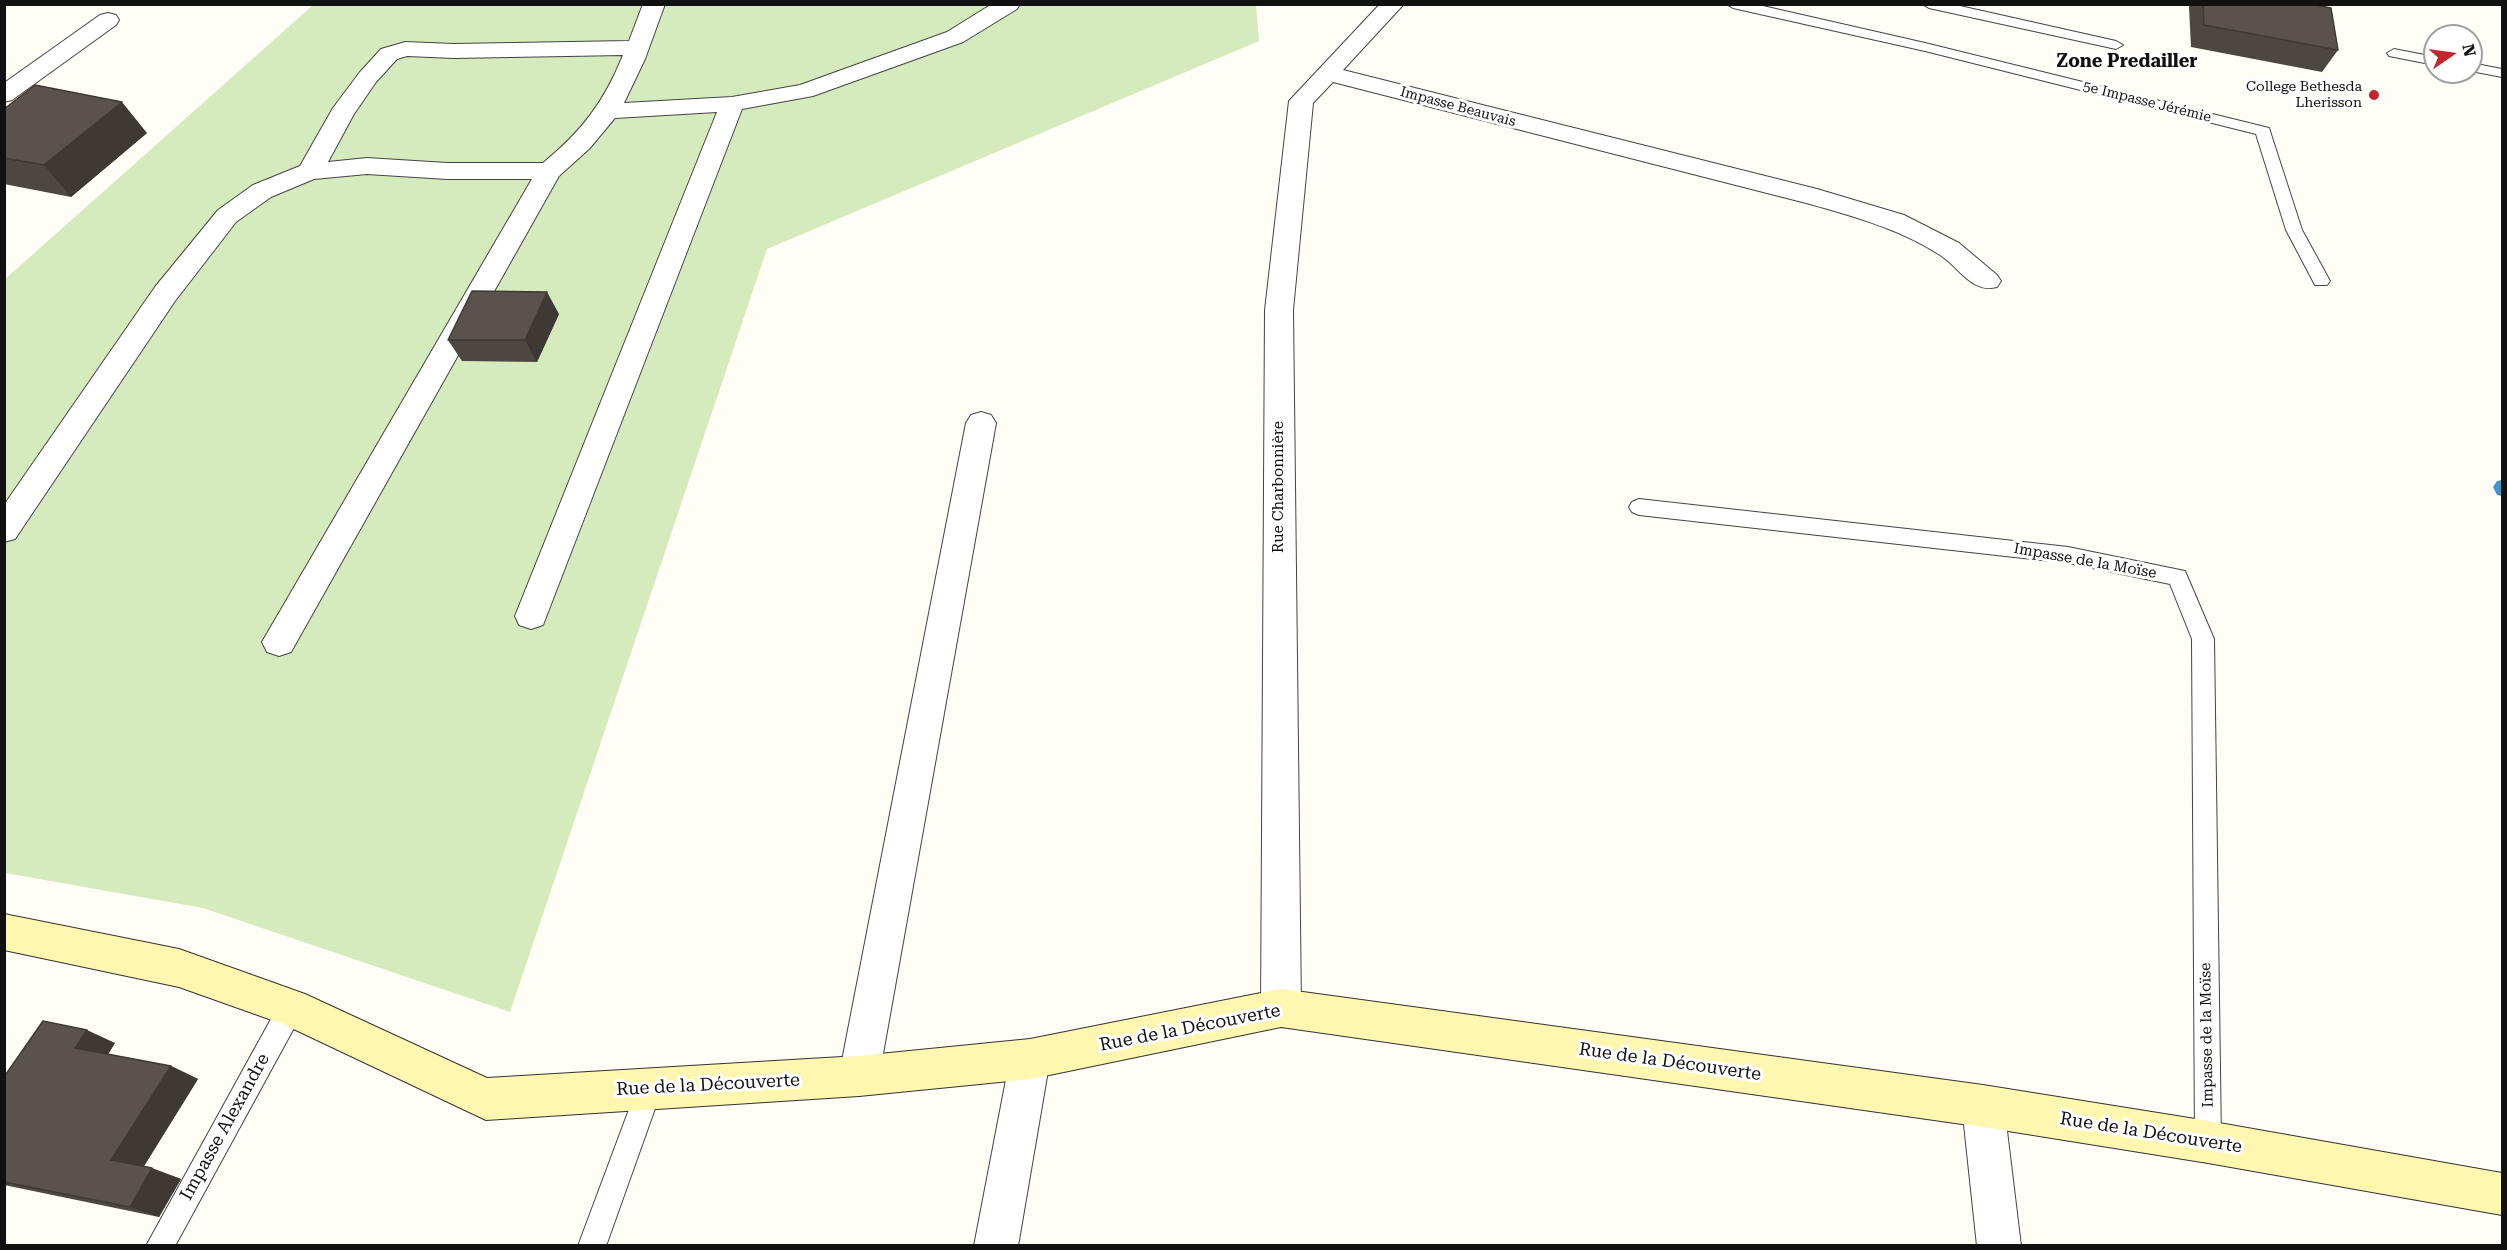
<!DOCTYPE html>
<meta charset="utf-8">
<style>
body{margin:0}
#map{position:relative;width:2507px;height:1250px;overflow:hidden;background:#fffdf5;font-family:"Roboto Serif",serif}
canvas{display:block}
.frame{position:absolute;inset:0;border:6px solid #111;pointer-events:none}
.north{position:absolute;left:2423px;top:24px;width:60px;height:60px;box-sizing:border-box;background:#fff;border:2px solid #a0a0a0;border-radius:50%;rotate:77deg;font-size:16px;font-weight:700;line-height:24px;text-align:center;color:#111}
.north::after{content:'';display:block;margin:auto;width:21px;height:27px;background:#c4262e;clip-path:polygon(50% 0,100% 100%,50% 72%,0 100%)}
</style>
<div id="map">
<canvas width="2507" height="1250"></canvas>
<div class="frame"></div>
<div class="north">N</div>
</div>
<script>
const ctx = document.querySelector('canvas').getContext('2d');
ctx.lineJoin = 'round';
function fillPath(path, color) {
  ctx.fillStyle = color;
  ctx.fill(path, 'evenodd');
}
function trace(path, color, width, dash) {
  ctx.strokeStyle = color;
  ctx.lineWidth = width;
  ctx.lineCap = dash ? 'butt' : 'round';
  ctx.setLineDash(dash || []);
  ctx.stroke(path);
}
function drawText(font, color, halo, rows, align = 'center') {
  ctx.font = font + ' "Roboto Serif",serif';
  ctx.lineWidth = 6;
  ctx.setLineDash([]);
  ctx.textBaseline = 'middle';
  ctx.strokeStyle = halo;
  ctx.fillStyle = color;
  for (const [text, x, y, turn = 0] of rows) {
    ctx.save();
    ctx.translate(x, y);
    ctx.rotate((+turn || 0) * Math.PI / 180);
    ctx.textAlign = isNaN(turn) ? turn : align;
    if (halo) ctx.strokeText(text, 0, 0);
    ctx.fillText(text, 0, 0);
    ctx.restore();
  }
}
const green = new Path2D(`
 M 313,5 L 1256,5 L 1259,41 L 767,249 L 510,1012 L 203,908 L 5,873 L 4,280 Z`);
const stream = new Path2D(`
 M 2502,480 L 2502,496 L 2497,495 L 2493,487 L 2497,481 Z`);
const lane = new Path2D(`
 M 1726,4 L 1754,4 L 1925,43 L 2269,128 L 2302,230 L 2330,281 L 2327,285 L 2315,285 L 2286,230 L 2256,134 L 1925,51 L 1733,8 Z
 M 1922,4 L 1951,4 L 2116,41 L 2123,45 L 2116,49 L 1929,8 Z
 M 2394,49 L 2435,57 L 2435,65 L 2389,56 L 2387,53 Z
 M 2471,63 L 2502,69 L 2502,77 L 2471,71 Z
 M 1639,499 L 2068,547 L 2185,571 L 2214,639 L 2221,1142 L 2217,1151 L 2208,1155 L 2199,1151 L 2195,1142 L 2192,639 L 2170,584 L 2068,563 L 1639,515 L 1632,512 L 1629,507 L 1632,502 Z
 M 291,996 L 300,999 L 304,1008 L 300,1017 L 175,1246 L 146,1246 L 282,999 Z
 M 649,1076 L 658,1080 L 662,1089 L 606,1246 L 578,1246 L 640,1080 Z`);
const street = new Path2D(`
 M 643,4 L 665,4 L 645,59 L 624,103 L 732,97 L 800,85 L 947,32 L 992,4 L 1020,4 L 1017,9 L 963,42 L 813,96 L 742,109 L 543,625 L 531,629 L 519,625 L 515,616 L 717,112 L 615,118 L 589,149 L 559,176 L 291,652 L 279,656 L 267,652 L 262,642 L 532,179 L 447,179 L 367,174 L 314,179 L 271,197 L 236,222 L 175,301 L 15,539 L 4,542 L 4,505 L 155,287 L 218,210 L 253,185 L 300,166 L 333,108 L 360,72 L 381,49 L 405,42 L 454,44 L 629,41 ZM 623,55 C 604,102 582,131 543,163 L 447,163 L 367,158 L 328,162 L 354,114 L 376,82 L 397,59 L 407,56 L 454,58 Z
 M 1380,4 L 1404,4 L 1343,70 L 1817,189 L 1904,215 L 1959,243 L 1997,275 L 2001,281 L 1997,287 C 1972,294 1959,267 1940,255 C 1900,229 1855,217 1810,204 L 1333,82 L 1313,103 L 1293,310 L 1301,1008 L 1295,1022 L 1281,1027 L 1267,1022 L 1261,1008 L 1265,310 L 1289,101 Z
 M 108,13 L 116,15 L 119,20 L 116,25 L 12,100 L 4,102 L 4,83 L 100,15 Z
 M 981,412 L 991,415 L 996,423 L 879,1076 L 873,1090 L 859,1096 L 845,1090 L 839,1076 L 966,423 L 971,415 Z
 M 1030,1039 L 1044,1045 L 1050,1059 L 1018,1246 L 974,1246 L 1010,1059 L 1016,1045 Z
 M 1983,1085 L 1998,1091 L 2004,1106 L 2021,1246 L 1977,1246 L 1962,1106 L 1968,1091 Z`);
const secondary = new Path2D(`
 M 4,914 L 179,949 L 305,994 L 487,1078 L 859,1056 L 1030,1039 L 1281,989 L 1983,1085 L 2208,1121 L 2502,1173 L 2502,1215 L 2208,1163 L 1983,1127 L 1281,1027 L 1030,1079 L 859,1096 L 486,1120 L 283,1024 L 179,987 L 4,950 Z`);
const wall = new Path2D(`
 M 2190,4 L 2311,4 L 2338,50 L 2322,72 L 2191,47 L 2189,7 Z
 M 4,109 L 147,133 L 71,197 L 4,184 Z
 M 559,314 L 537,362 L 462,361 L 448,340 Z
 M 115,1043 L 108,1054 L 171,1066 L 198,1079 L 144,1166 L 181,1179 L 159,1217 L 4,1185 L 4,1077 Z`);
const shadedWall = new Path2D(`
 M 122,102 L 147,133 L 71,197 L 44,165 Z
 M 547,292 L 559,314 L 537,362 L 525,340 Z
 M 87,1030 L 115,1043 L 104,1061 L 75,1048 Z
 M 171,1066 L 198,1079 L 141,1171 L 111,1160 Z
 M 152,1168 L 181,1179 L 159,1217 L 130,1207 Z`);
const building = new Path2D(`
 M 2203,4 L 2311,4 L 2331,8 L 2338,50 L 2204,25 Z
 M 35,85 L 122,102 L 44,165 L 4,158 L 4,109 Z
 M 472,291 L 547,292 L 525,340 L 448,340 Z
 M 43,1021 L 87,1030 L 75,1048 L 171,1066 L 111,1160 L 152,1168 L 130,1207 L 4,1182 L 4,1077 Z`);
const markers = [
 [2374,95,6,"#c4262e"]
];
const farPoinames = [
 ["College Bethesda",2362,87],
 ["Lherisson",2362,103]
];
const farStreetnames = [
 ["5e Impasse Jérémie",2147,102,14],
 ["Impasse Beauvais",1458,107,15]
];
const streetNames = [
 ["Rue Charbonnière",1279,487,-90],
 ["Impasse de la Moïse",2085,561,10],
 ["Impasse de la Moïse",2207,1035,-91]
];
const farDistrictnames = [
 ["Zone Predailler",2127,62]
];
const nearStreetnames = [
 ["Rue de la Découverte",1190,1028,-11],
 ["Rue de la Découverte",1670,1062,8],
 ["Rue de la Découverte",708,1085,-3],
 ["Impasse Alexandre",225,1127,-61],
 ["Rue de la Découverte",2151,1133,9]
];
fillPath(green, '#d5ebbd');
fillPath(stream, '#3f96cf');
trace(lane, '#444', 2);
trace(street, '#444', 2);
trace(secondary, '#333', 2);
fillPath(lane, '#fff');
fillPath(street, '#fff');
fillPath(secondary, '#fff6b0');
fillPath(wall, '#4d4742');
fillPath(shadedWall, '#3f3936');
fillPath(building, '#5a524d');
trace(building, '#3f3936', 1.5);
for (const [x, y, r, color] of markers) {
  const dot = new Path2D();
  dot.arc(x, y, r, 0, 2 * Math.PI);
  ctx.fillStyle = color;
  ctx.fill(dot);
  trace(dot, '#fff', 2);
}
drawText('14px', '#111', '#fff', farPoinames, 'right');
drawText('14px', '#111', '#fff', farStreetnames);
drawText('15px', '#111', '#fff', streetNames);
drawText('bold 18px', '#111', '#fff', farDistrictnames);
drawText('18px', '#111', '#fff', nearStreetnames);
</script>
